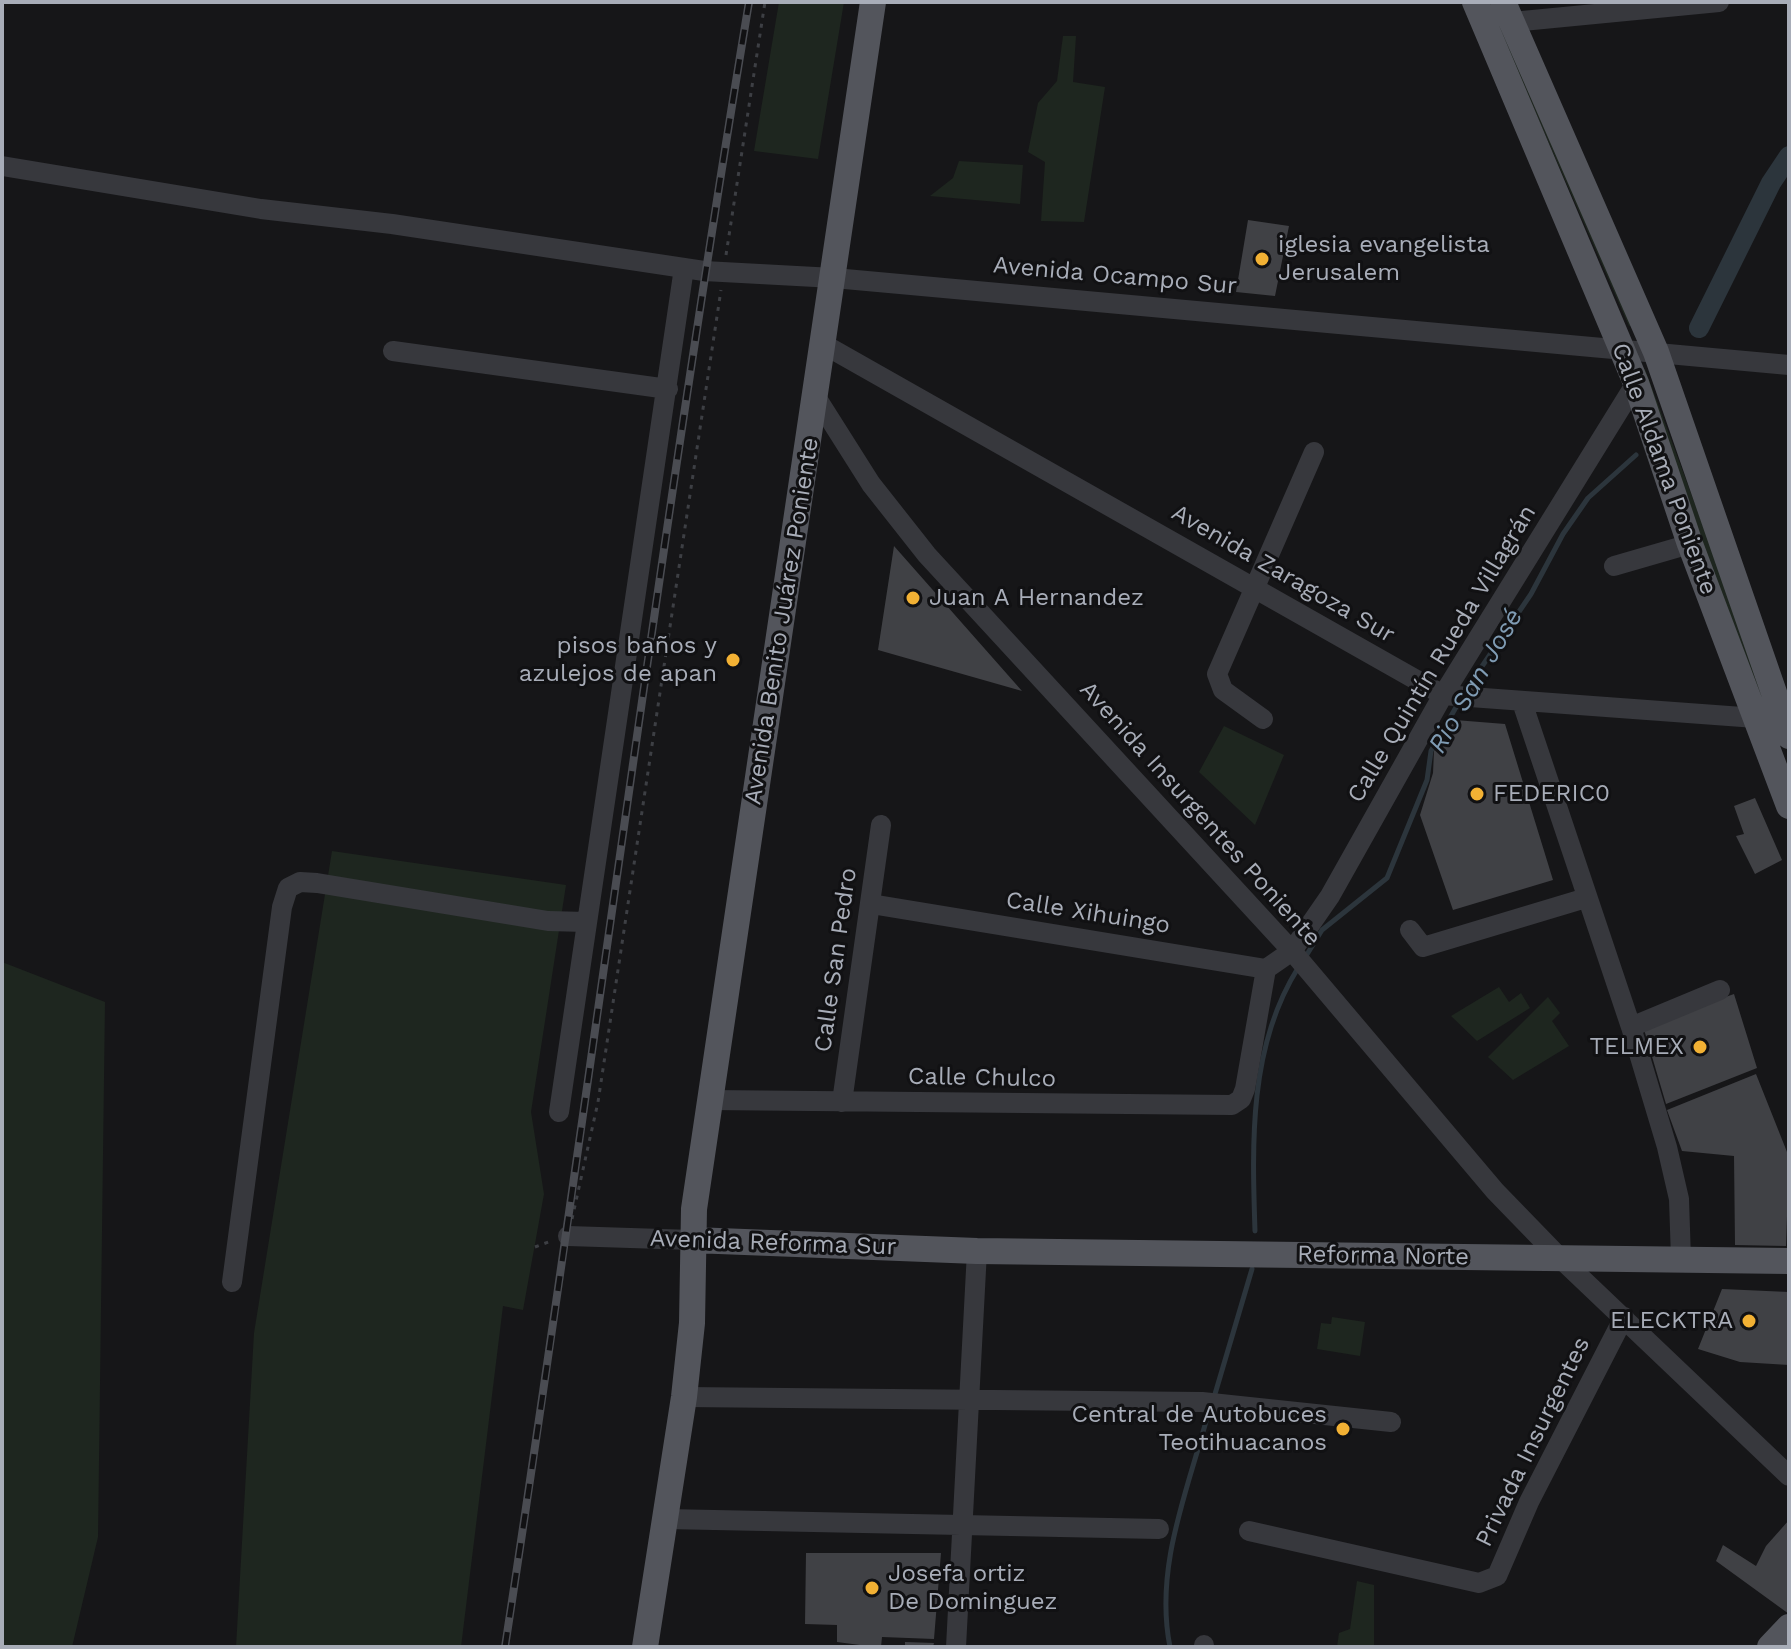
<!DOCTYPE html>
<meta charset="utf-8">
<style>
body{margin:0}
#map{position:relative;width:1791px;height:1649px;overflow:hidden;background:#161618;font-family:"Work Sans",sans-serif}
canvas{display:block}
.frame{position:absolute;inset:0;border:4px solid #a8adb8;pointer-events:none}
</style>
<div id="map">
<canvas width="1791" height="1649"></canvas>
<div class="frame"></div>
</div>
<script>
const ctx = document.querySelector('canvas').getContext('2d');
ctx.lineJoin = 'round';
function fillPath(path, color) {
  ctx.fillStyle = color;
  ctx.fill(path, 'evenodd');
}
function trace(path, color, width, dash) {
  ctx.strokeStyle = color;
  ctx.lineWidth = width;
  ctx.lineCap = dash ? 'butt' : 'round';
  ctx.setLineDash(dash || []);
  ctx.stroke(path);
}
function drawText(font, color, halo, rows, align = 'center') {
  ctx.font = font + ' "Work Sans",sans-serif';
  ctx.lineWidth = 6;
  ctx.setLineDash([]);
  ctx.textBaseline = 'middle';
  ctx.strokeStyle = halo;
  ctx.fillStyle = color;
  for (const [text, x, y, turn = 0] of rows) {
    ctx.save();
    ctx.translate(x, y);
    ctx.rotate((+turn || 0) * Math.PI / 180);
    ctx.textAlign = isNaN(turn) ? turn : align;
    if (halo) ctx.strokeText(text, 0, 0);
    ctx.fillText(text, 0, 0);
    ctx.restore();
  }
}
const green = new Path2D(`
 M 779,2 L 844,2 L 818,159 L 754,151 Z
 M 1487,2 L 1494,2 L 1636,325 L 1629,326 Z
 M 1063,36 L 1076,36 L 1073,82 L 1105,87 L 1084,222 L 1041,221 L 1045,162 L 1028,152 L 1038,103 L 1057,81 Z
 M 959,161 L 1023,165 L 1020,204 L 930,196 L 953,178 Z
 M 1645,369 L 1769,704 L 1761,703 L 1639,371 Z
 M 1224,726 L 1284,755 L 1255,825 L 1199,772 Z
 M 332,851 L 566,885 L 531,1112 L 544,1194 L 523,1310 L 503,1306 L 461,1647 L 236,1647 L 254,1333 Z
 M 2,962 L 105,1002 L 98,1537 L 72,1647 L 2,1647 Z
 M 1499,987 L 1509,1002 L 1521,993 L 1530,1008 L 1477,1041 L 1451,1016 Z
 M 1548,997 L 1560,1013 L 1552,1021 L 1569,1046 L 1513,1080 L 1488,1057 Z
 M 1332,1317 L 1365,1322 L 1360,1356 L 1317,1349 L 1321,1323 L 1331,1324 Z
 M 1357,1581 L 1374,1585 L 1374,1647 L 1337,1647 L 1339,1633 L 1350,1629 Z`);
const stream = new Path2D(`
 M 1466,690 L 1531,594 L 1563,534 L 1588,498 L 1636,455
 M 1306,956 L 1322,930 L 1387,878 L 1427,780 L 1431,751 L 1459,702
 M 1255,1231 C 1252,1142 1249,1046 1298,968
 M 1215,1394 L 1252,1269
 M 1170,1647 C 1154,1567 1188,1490 1208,1414`);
const canal = new Path2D(`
 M 1699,328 L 1771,183 L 1789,156`);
const building = new Path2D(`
 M 1248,220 L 1289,226 L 1275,296 L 1236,292 Z
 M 894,546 L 1022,691 L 878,650 Z
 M 1455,720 L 1505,724 L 1553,880 L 1453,910 L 1420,815 L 1433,773 L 1434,751 Z
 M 1755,798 L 1782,860 L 1755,874 L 1736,836 L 1744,834 L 1734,806 Z
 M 1734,994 L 1757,1068 L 1666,1104 L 1643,1026 Z
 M 1756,1074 L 1789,1157 L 1786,1246 L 1735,1245 L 1734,1156 L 1682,1151 L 1667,1110 Z
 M 1722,1289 L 1789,1292 L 1789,1365 L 1740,1362 L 1698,1349 Z
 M 1789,1520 L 1789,1614 L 1716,1561 L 1723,1545 L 1756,1566 L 1766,1546 Z
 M 806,1553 L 941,1553 L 934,1639 L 882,1637 L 881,1647 L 875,1647 L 837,1642 L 837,1625 L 805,1624 Z
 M 905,1642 L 934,1643 L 933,1647 L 905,1647 Z`);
const path = new Path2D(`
 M 726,255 L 765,2
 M 572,1219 L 598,1102 L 721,290
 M 535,1247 L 551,1241`);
const minor = new Path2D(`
 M 1512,22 L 1719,2
 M 2,166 L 261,209 L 392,224 L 704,271 L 834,278 L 1789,365
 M 823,344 L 1443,695 L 1756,718
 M 393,351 L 668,389
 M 816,397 L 871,484 L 927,555 L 1292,951 L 1495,1191 L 1559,1257 L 1789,1476
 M 1614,566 L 1690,544
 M 1522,702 L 1631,1027 L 1667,1147 L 1679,1199 L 1681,1259
 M 1263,719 L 1223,690 L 1217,674 L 1314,452
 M 871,904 L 1266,969 L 1292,951 L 1330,896 L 1443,695 L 1636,383
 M 1410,930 L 1423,947 L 1586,898
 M 1631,1027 L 1720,990
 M 709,1100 L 1232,1105 L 1241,1099 L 1245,1089 L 1266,969
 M 842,1102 L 881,825
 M 559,1112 L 684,268
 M 568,1236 L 693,1240
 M 232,1282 L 282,907 L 288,888 L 300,882 L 317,883 L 548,921 L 586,922
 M 684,1397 L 1202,1402 L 1391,1422
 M 665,1519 L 1159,1529
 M 1249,1531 L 1479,1583 L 1497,1576 L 1529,1502 L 1624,1317
 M 1204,1645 L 1204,1647
 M 956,1647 L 977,1251`);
const major = new Path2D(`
 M 1475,2 L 1636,383 L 1690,544 L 1789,806
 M 1503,2 L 1656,352 L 1789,736
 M 693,1240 L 977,1251 L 1789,1261
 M 645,1647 L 684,1397 L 692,1323 L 694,1209 L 873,2
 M 1770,1647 L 1789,1627`);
const rail = new Path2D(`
 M 505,1647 C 589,1099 658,549 749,2`);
const markers = [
 [1262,259,8,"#f2b134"],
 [913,598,8,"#f2b134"],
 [733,660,8,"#f2b134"],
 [1477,794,8,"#f2b134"],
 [1700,1047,8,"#f2b134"],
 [1749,1321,8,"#f2b134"],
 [1343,1429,8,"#f2b134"],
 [872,1588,8,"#f2b134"]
];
const poiNames = [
 ["iglesia evangelista",1278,245],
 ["Jerusalem",1278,273],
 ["Juan A Hernandez",929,598],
 ["pisos baños y",717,646,"right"],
 ["azulejos de apan",717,674,"right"],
 ["FEDERIC0",1493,794],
 ["TELMEX",1684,1047,"right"],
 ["ELECKTRA",1733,1321,"right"],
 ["Central de Autobuces",1327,1415,"right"],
 ["Teotihuacanos",1327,1443,"right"],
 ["Josefa ortiz",888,1574],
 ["De Dominguez",888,1602]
];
const streetNames = [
 ["Avenida Ocampo Sur",1115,276,5],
 ["Calle Aldama Poniente",1664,469,70],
 ["Avenida Zaragoza Sur",1283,574,30],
 ["Avenida Benito Juárez Poniente",782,621,-81],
 ["Calle Quintín Rueda Villagrán",1442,654,-59],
 ["Avenida Insurgentes Poniente",1200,814,48],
 ["Calle Xihuingo",1088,913,9],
 ["Calle San Pedro",836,960,-82],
 ["Calle Chulco",982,1078,1],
 ["Avenida Reforma Sur",773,1243,2],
 ["Reforma Norte",1383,1256,1],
 ["Privada Insurgentes",1533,1442,-64]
];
const waterNames = [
 ["Rio San José",1476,681,-60]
];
fillPath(green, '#1e261f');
trace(stream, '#2c353c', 5);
trace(canal, '#2c353c', 20);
fillPath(building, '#404145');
trace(path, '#3d3f44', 3, [4, 6]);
trace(minor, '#37383d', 20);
trace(major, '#53555c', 26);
trace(rail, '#4a4c52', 8);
trace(rail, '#111113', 5, [15]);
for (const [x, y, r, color] of markers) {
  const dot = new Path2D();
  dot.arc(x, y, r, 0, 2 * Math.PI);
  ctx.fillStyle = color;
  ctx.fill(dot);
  trace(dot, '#111113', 3);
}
drawText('24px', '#a8adb8', '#111113', poiNames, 'left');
drawText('24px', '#a8adb8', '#111113', streetNames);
drawText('italic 26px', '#7f9bb3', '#111113', waterNames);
</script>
